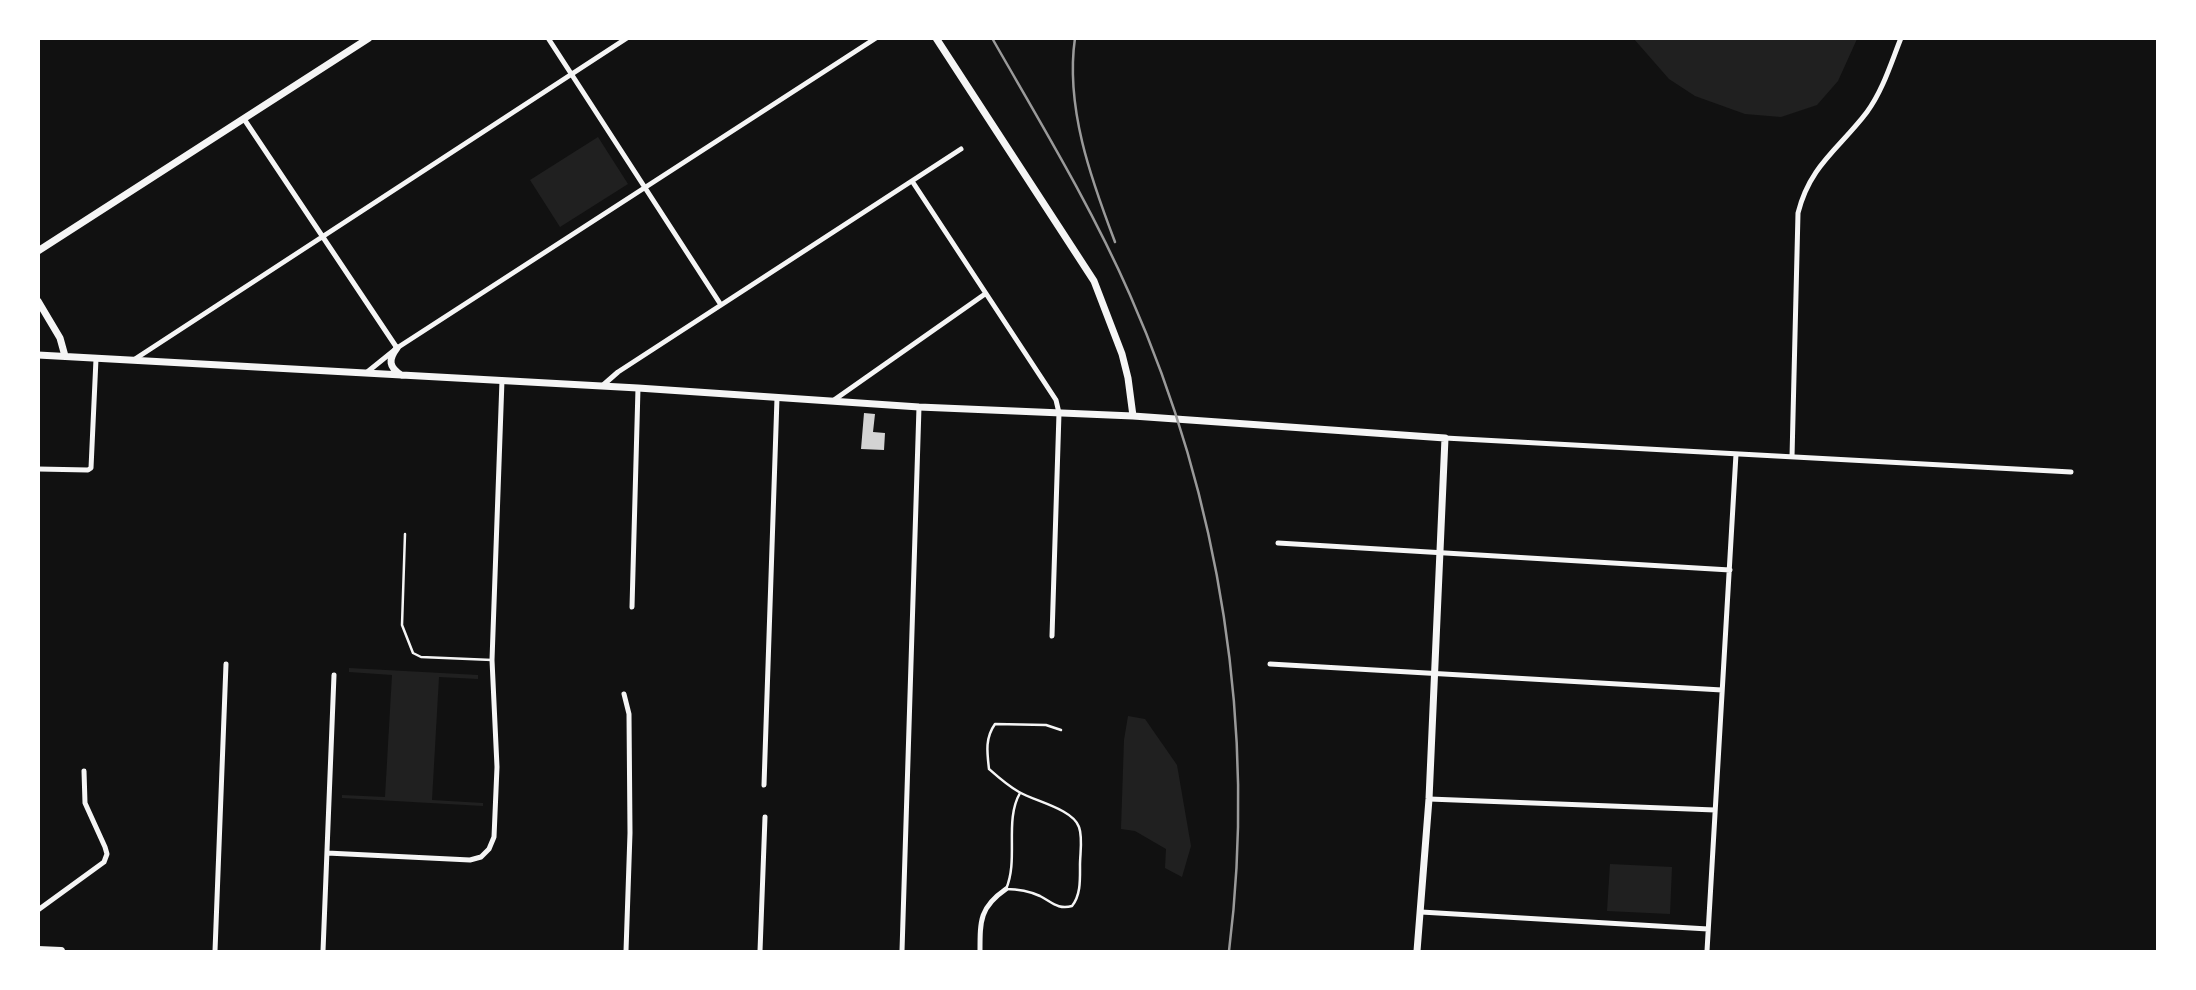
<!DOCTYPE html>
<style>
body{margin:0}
#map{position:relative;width:2196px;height:990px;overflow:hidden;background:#111;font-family:"Asap Condensed",sans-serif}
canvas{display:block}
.frame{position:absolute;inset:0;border:40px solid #fff;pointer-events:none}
</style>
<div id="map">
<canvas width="2196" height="990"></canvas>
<div class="frame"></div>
</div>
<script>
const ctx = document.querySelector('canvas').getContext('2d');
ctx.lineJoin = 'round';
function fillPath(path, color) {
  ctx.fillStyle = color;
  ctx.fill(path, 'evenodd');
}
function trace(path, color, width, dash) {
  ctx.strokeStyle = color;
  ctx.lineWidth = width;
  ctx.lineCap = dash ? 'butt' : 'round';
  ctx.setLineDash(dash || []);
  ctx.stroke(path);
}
const green = new Path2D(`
 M 1634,39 L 1857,39 L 1838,81 L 1817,105 L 1781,117 L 1745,114 L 1695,96 L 1669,79 Z
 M 598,137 L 628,184 L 560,227 L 530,180 Z
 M 349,668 L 478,675 L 478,679 L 439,677 L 432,800 L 483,803 L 483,806 L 342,798 L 342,795 L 385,797 L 392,675 L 349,672 Z
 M 1128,716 L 1145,719 L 1177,765 L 1191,846 L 1182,877 L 1165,868 L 1166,849 L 1135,831 L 1121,829 L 1124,740 Z
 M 1610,864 L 1672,867 L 1670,914 L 1607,911 Z`);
const building = new Path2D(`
 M 864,413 L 875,414 L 873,432 L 885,433 L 884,450 L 861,449 Z`);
const service = new Path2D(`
 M 405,534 L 402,625 L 413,653 L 421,657 L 492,660
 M 1020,793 C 1004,821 1019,859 1006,889 C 1018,889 1029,891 1040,896 C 1052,902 1058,910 1072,906 C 1081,895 1080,879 1080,865 C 1080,853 1083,838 1079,827 C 1073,809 1034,801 1019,792 C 1008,786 998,777 989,769 C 987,752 985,738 995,724 L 1046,725 L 1061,730`);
const minor = new Path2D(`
 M 548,38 L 721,305
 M 244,119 L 397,348
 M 912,181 L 1056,400 L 1059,413 L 1052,636
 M 135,359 L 627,38
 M 366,373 L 397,348 L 876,38
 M 602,386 L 618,372 L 961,149
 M 834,400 L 985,294
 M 1445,438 L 2071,472
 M 1792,457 L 1798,213 C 1810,165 1839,149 1867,112 C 1883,90 1891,63 1901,38
 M 38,469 L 88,470 L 91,468 L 96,359
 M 1278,543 L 1730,570
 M 632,607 L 638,388
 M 1270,664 L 1722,690
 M 624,694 L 629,714 L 630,833 L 626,951
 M 764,785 L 777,398
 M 1429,799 L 1715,810
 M 327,853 L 470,860 L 481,857 L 489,849 L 494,837 L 497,767 L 492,660 L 502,380
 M 38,910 L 104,862 L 107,854 L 105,847 L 85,803 L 84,771
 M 1421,912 L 1708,929
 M 215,951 L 226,664
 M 323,951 L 334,675
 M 760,951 L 765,817
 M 902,951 L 919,407
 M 980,951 C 980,920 980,907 1006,889
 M 1707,951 L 1736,454`);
const tertiary = new Path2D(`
 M 936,38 L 1094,281 L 1122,354 L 1128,378 L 1133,416
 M 38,251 L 369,38
 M 38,301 L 60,338 L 65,356
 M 397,348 C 388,360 389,367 401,375
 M 38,355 L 638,388 L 919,407 L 1133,416 L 1445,438 L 1429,799 L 1417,951`);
const secondary = new Path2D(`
 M 38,950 L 61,951`);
const rail = new Path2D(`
 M 992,38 C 1040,122 1091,206 1130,295 C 1220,499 1257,729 1229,951
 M 1075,38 C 1065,107 1091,179 1115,242`);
fillPath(green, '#202020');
fillPath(building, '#d3d3d3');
trace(service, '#f5f5f5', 2.5);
trace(minor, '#f5f5f5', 5);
trace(tertiary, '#f5f5f5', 7);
trace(secondary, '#f5f5f5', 8);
trace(rail, '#9a9a9a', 2.5);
</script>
